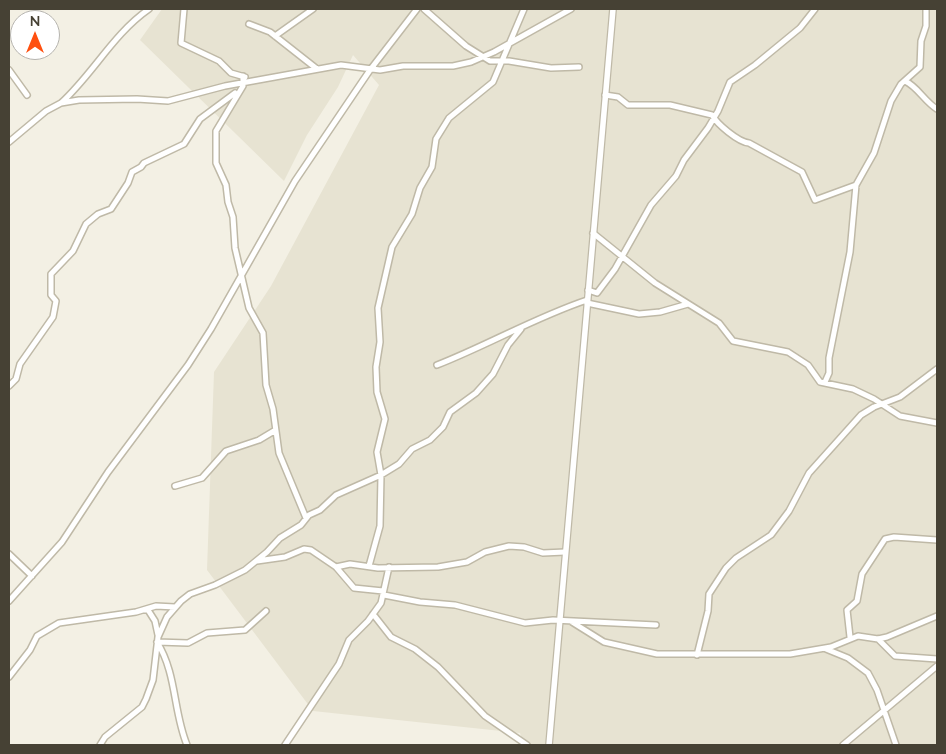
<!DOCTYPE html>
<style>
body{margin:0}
#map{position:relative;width:946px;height:754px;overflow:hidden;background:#f3f0e4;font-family:Mulish,sans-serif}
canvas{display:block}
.frame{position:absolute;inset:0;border:10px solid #464134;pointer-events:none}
.north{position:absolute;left:10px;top:10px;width:50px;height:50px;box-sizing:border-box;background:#fff;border:1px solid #b5b3ae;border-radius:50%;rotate:0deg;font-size:14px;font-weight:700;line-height:20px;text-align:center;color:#464134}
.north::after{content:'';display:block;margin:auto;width:18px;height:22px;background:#ff5010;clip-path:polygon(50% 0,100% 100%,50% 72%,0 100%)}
</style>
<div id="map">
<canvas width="946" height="754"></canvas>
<div class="frame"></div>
<div class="north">N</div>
</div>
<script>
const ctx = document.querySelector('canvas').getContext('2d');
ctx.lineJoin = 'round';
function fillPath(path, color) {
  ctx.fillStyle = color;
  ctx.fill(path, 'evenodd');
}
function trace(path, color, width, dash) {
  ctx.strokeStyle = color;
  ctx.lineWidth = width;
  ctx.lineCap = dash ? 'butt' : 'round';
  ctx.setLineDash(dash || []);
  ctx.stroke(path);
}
const residential = new Path2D(`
 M 162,9 L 937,9 L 937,745 L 524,745 L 520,733 L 313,711 L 207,570 L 214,372 L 271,286 L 379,85 L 353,55 L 338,87 L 307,135 L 284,181 L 140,40 Z`);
const minor = new Path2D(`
 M 184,9 L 181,43 L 219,61 L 231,73 L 245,77
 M 424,9 L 466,46 L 490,61 L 509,61 L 551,68 L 579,67
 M 249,24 L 270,32 L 317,69
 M 275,36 L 313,9
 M 9,70 L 27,95
 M 243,76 L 243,86 L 216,131 L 216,163 L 226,185 L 228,202 L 233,217 L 235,248 L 249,308 L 263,333 L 266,385 L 273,409 L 279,453 L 306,518
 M 905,81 C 918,87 924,101 937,109
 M 605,95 L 618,97 L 628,105 L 670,105 L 712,115 C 717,124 738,142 749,143 L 802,172 L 815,200 L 856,185
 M 61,103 C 93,74 113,34 149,9
 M 9,142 L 46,111 L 61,103 L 79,100 L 137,99 L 168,101 L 225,86 L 341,65 L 380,70 L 403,66 L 453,66 L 471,62 L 494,52 L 571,9
 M 593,233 L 655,283 L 719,323 L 733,341 L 788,352 L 808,365 L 820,382 L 853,389 L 874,399 L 900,416 L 937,423
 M 588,290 L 597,293 L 615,269 L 651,205 L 676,176 L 684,160 L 708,128 L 718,111 L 730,82 L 755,65 L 800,28 L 815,9
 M 587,303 L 639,314 L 660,312 L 688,304
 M 437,365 C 488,345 536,317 587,300
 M 825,382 L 829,373 L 829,358 L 850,252 L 856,185 L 874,153 L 891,101 L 901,84 L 920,67 L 921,41 L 926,26 L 926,9
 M 9,386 L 16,379 L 20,364 L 53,317 L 56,301 L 51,295 L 51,274 L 73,251 L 86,224 L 98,214 L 111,209 L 128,183 L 132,172 L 141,167 L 144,163 L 184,144 L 200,119 L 235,93
 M 175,486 L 202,478 L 226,451 L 259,440 L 274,431
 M 9,554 L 32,576
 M 257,561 L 285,557 L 304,549 L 311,550 L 336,567 L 354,588 L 383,591
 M 369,566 L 380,526 L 381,475 L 377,452 L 385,419 L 377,392 L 376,367 L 380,342 L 378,308 L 392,247 L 412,214 L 420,188 L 432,167 L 436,139 L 449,118 L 493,82 L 524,9
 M 336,567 L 350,564 L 378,568 L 438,567 L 467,562 L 485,552 L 509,546 L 524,547 L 543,553 L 565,552
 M 384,595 L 420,602 L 455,605 L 525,623 L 553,620 L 656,625
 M 9,601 L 62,542 L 108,472 L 188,365 L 211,329 L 295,181 L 370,70 L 417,9
 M 143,610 L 148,610 L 155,621 L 158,635
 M 373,614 L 391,637 L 415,649 L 438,667 L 485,716 L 527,745
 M 572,622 L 604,642 L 657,654 L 790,654 L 831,647 L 858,636 L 878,639 L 887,637 L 937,616
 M 850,637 L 847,610 L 857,601 L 862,574 L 885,539 L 894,537 L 937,540
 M 878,639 L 895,656 L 937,659
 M 826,649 L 848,658 L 868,673 L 877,690 L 896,745
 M 697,655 L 708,611 L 709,594 L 726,568 L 736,558 L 771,535 L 789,511 L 809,473 L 861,415 L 874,407 L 900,397 L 937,369
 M 9,677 L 30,650 L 37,636 L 59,623 L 136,612 L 156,606 L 175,607
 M 100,745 L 105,737 L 142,707 L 146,699 L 153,680 L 158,637 L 167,617 L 181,601 L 190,594 L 215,585 L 245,570 L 267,552 L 280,538 L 301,525 L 309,515 L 320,510 L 336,495 L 381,475 L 399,464 L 412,449 L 430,440 L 443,427 L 450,412 L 476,393 L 493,374 L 508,345 L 521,329
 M 187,745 C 173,711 177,674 157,642 L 188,643 L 207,633 L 245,630 L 266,611
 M 285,745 L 339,664 L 349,640 L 368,621 L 381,603 L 389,567
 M 843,745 L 937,666`);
const tertiary = new Path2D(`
 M 549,745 L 613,9`);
fillPath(residential, '#e7e3d2');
trace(minor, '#bfb9a7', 8);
trace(tertiary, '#bfb9a7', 8);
trace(minor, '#fff', 5);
trace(tertiary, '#fff', 5.5);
</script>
